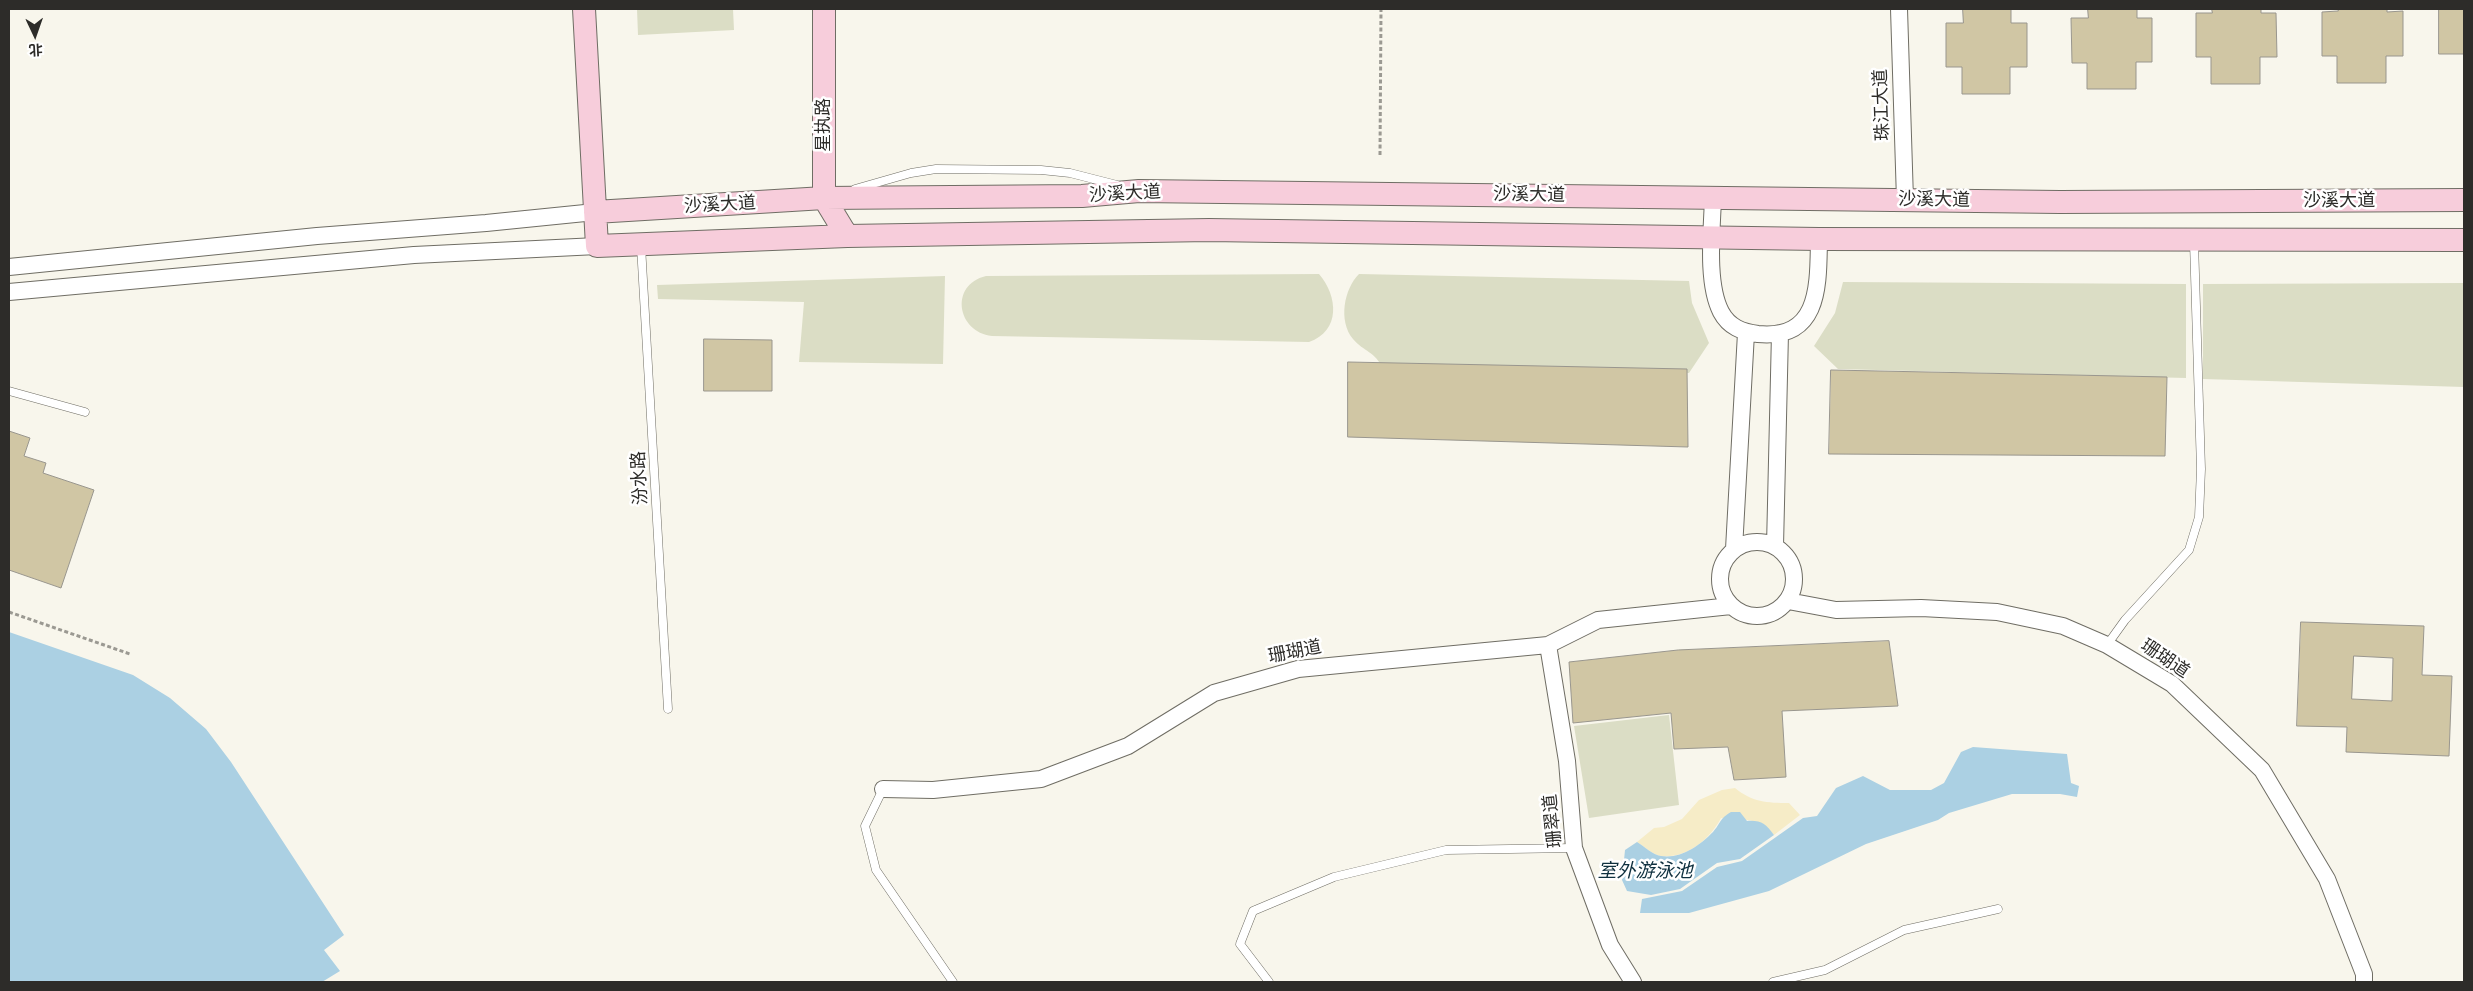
<!DOCTYPE html>
<meta charset="utf-8">
<style>
body{margin:0}
#map{position:relative;width:2473px;height:991px;overflow:hidden;background:#f8f6ec;font-family:"Noto Serif","Noto Sans SC",serif}
canvas{display:block}
.frame{position:absolute;inset:0;border:10px solid #2d2c29;pointer-events:none}
.north{position:absolute;left:10px;top:10px;width:50px;height:50px;-webkit-text-stroke:4px #fff;paint-order:stroke;rotate:177deg;font-size:14px;font-weight:700;line-height:20px;text-align:center;color:#2d2c29}
.north::after{content:'';display:block;margin:auto;width:18px;height:22px;background:#2d2c29;clip-path:polygon(50% 0,100% 100%,50% 72%,0 100%)}
</style>
<div id="map">
<canvas width="2473" height="991"></canvas>
<div class="frame"></div>
<div class="north">北</div>
</div>
<script>
const ctx = document.querySelector('canvas').getContext('2d');
ctx.lineJoin = 'round';
function fillPath(path, color) {
  ctx.fillStyle = color;
  ctx.fill(path, 'evenodd');
}
function trace(path, color, width, dash) {
  ctx.strokeStyle = color;
  ctx.lineWidth = width;
  ctx.lineCap = dash ? 'butt' : 'round';
  ctx.setLineDash(dash || []);
  ctx.stroke(path);
}
function drawText(font, color, halo, rows, align = 'center') {
  ctx.font = font + ' "Noto Serif","Noto Sans SC",serif';
  ctx.lineWidth = 5;
  ctx.setLineDash([]);
  ctx.textBaseline = 'middle';
  ctx.strokeStyle = halo;
  ctx.fillStyle = color;
  for (const [text, x, y, turn = 0] of rows) {
    ctx.save();
    ctx.translate(x, y);
    ctx.rotate((+turn || 0) * Math.PI / 180);
    ctx.textAlign = isNaN(turn) ? turn : align;
    if (halo) ctx.strokeText(text, 0, 0);
    ctx.fillText(text, 0, 0);
    ctx.restore();
  }
}
const green = new Path2D(`
 M 637,9 L 733,9 L 734,30 L 638,35 Z
 M 1319,274 C 1338,296 1341,331 1309,342 L 992,336 C 957,332 949,285 986,276 Z
 M 1359,274 L 1689,281 L 1692,303 L 1709,343 L 1689,373 L 1383,369 C 1375,351 1364,352 1353,339 C 1338,321 1344,289 1359,274 Z
 M 945,276 L 943,364 L 799,362 L 804,302 L 658,299 L 657,285 Z
 M 1843,282 L 2186,284 L 2186,378 L 1838,369 L 1814,346 L 1835,313 Z
 M 2464,283 L 2464,387 L 2203,379 L 2203,284 Z
 M 1669,715 L 1679,805 L 1589,818 L 1574,726 Z`);
const sand = new Path2D(`
 M 1735,788 C 1752,802 1767,803 1789,803 L 1800,815 L 1774,835 C 1759,816 1744,821 1721,818 C 1710,839 1687,859 1661,856 C 1653,855 1644,846 1637,842 L 1654,828 L 1664,827 L 1682,819 L 1699,800 L 1722,790 Z`);
const water = new Path2D(`
 M 9,632 L 133,675 L 170,698 L 206,729 L 231,762 L 344,935 L 324,950 L 340,971 L 322,982 L 9,982 Z
 M 1973,747 L 2067,754 L 2071,783 L 2079,786 L 2077,797 L 2060,794 L 2012,794 L 1949,813 L 1938,820 L 1866,844 L 1769,891 L 1689,913 L 1640,913 L 1642,899 L 1682,891 L 1717,867 L 1742,861 L 1803,818 L 1817,816 L 1836,788 L 1863,776 L 1890,790 L 1931,790 L 1944,783 L 1961,752 Z
 M 1731,812 L 1740,812 L 1747,821 C 1761,820 1766,824 1774,835 L 1740,859 L 1717,863 L 1680,889 L 1651,895 L 1627,891 L 1622,880 L 1625,850 L 1637,842 C 1644,846 1653,855 1661,856 C 1681,859 1699,846 1713,832 C 1721,823 1719,819 1731,812 Z`);
const building = new Path2D(`
 M 1963,9 L 2011,9 L 2011,23 L 2027,23 L 2027,67 L 2010,67 L 2010,94 L 1962,94 L 1962,67 L 1946,67 L 1946,23 L 1963,23 Z
 M 2088,9 L 2137,9 L 2137,18 L 2152,18 L 2152,62 L 2136,62 L 2136,89 L 2087,89 L 2087,63 L 2072,63 L 2071,18 L 2088,18 Z
 M 2212,9 L 2261,9 L 2261,13 L 2276,13 L 2277,57 L 2260,57 L 2260,84 L 2211,84 L 2211,57 L 2196,57 L 2196,13 L 2212,13 Z
 M 2338,9 L 2387,9 L 2387,12 L 2403,11 L 2403,56 L 2386,56 L 2386,83 L 2337,83 L 2337,56 L 2322,56 L 2322,12 L 2338,11 Z
 M 2439,9 L 2464,9 L 2464,54 L 2439,54 Z
 M 704,339 L 772,340 L 772,391 L 704,391 Z
 M 1348,362 L 1687,369 L 1688,447 L 1348,437 Z
 M 1831,370 L 2167,377 L 2165,456 L 1829,454 Z
 M 9,431 L 30,438 L 24,456 L 46,463 L 43,473 L 94,490 L 61,588 L 9,570 Z
 M 2301,622 L 2424,626 L 2422,675 L 2452,676 L 2449,756 L 2346,752 L 2347,727 L 2297,726 ZM 2354,656 L 2393,658 L 2392,701 L 2352,699 Z
 M 1889,641 L 1898,706 L 1782,711 L 1786,777 L 1734,780 L 1728,747 L 1674,749 L 1671,713 L 1573,723 L 1569,662 L 1678,650 Z`);
const path = new Path2D(`
 M 1380,155 L 1381,9
 M 9,612 L 130,654`);
const lane = new Path2D(`
 M 855,189 L 911,173 L 936,169 L 1041,170 L 1070,173 L 1117,185
 M 641,246 L 668,709
 M 9,391 L 85,412
 M 2107,645 L 2125,620 L 2189,550 L 2199,517 L 2201,469 L 2194,242
 M 883,789 L 865,826 L 876,870 L 953,982
 M 1269,982 L 1240,944 L 1253,911 L 1334,877 L 1446,850 L 1574,848
 M 1773,982 L 1825,970 L 1904,930 L 1998,909`);
const street = new Path2D(`
 M 1899,9 L 1905,200
 M 1713,198 C 1712,230 1706,283 1721,312 C 1729,327 1742,332 1758,334 C 1821,340 1818,284 1819,239
 M 9,267 L 317,236 L 486,223 L 595,212
 M 9,292 L 414,255 L 597,246
 M1720 579a37 37 0 1 1 74 0a37 37 0 1 1-74 0Z
 M 1775,546 L 1780,333
 M 1734,549 L 1746,333
 M 1788,601 L 1836,610 L 1921,608 L 1997,612 L 2063,626 L 2107,645 L 2172,684 L 2262,770 L 2327,879 L 2364,974 L 2364,982
 M 1548,645 L 1567,761 L 1574,848 L 1610,945 L 1633,982
 M 883,789 L 933,790 L 1041,779 L 1128,746 L 1214,693 L 1298,669 L 1548,645 L 1598,620 L 1731,606`);
const secondary = new Path2D(`
 M 584,9 L 597,246 L 847,236 L 1209,230 L 1819,239 L 2464,240
 M 824,9 L 824,198 L 847,236
 M 595,212 L 824,198 L 1082,196 L 1139,191 L 2060,202 L 2464,200`);
const streetNames = [
 ["珠江大道",1882,105,-92],
 ["星执路",824,125,-90],
 ["沙溪大道",1125,194,-3],
 ["沙溪大道",1529,195,1],
 ["沙溪大道",1934,200,1],
 ["沙溪大道",2339,201],
 ["沙溪大道",720,205,-3],
 ["汾水路",640,478,-93],
 ["珊瑚道",1295,652,-11],
 ["珊瑚道",2165,659,34],
 ["珊翠道",1553,821,-96]
];
const waterNames = [
 ["室外游泳池",1645,872]
];
fillPath(green, '#dbddc5');
fillPath(sand, '#f6ecc7');
fillPath(water, '#abd0e3');
fillPath(building, '#d0c6a4');
trace(building, '#99968e', 1);
trace(lane, '#6f6d64', 9);
trace(street, '#6f6d64', 18);
trace(secondary, '#6f6d64', 24);
trace(path, '#9b9992', 3, [4, 2.5]);
trace(lane, '#fff', 8);
trace(street, '#fff', 16);
trace(secondary, '#f7cddb', 22);
drawText('18px', '#2d2c29', '#fff', streetNames);
drawText('italic 19px', '#0f303f', '#fff', waterNames);
</script>
